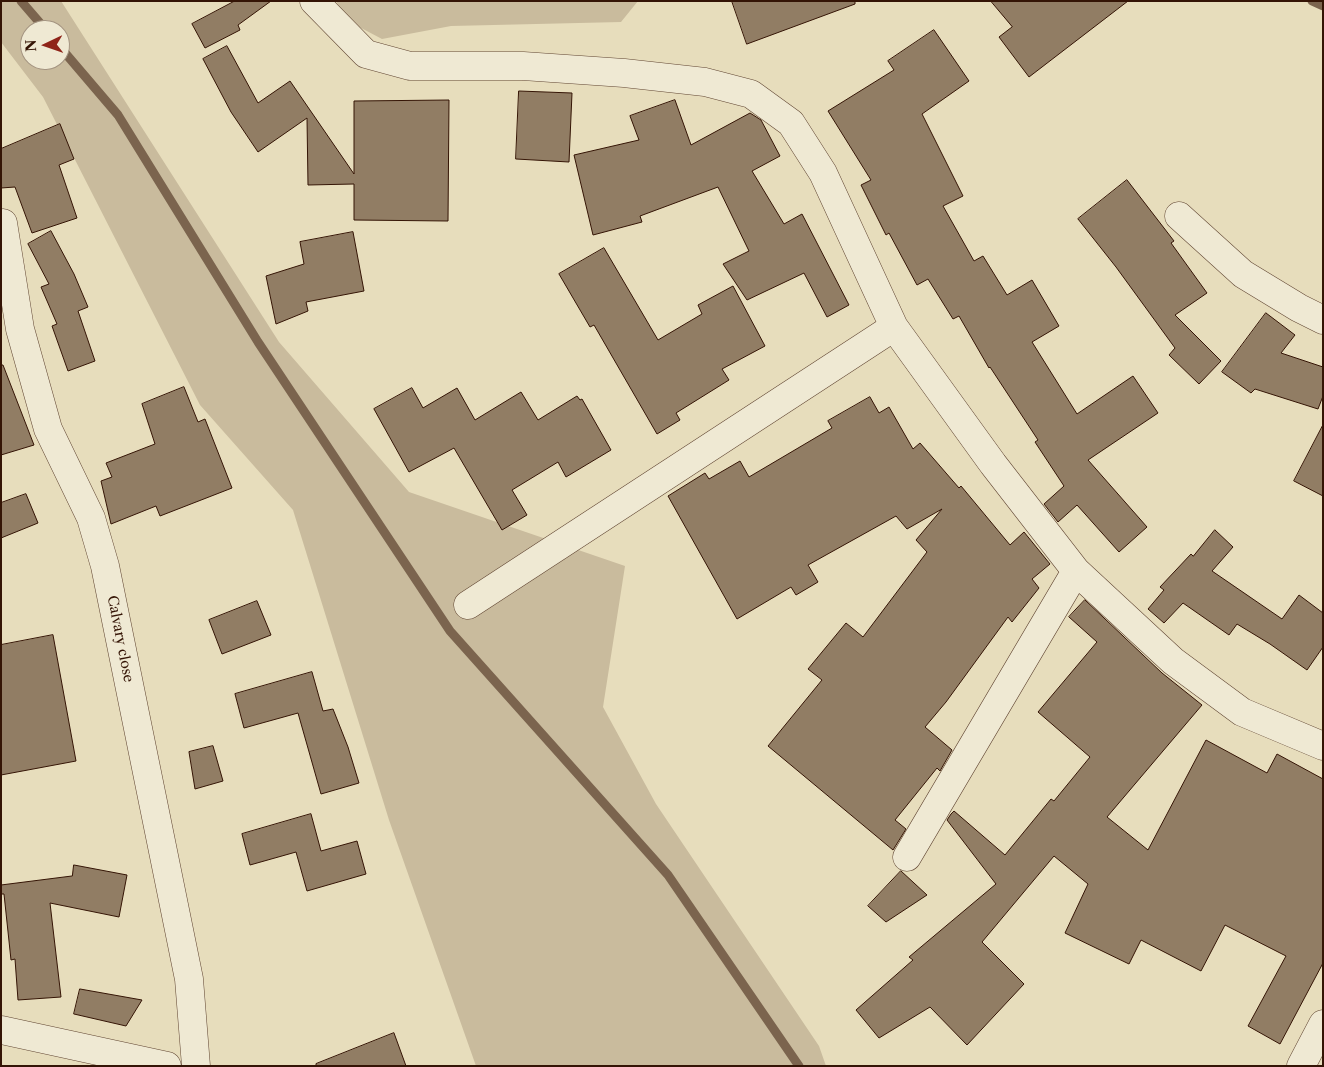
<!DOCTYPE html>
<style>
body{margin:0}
#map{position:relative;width:1324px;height:1067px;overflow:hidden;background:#e7ddbc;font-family:"Libre Caslon Text",serif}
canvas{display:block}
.frame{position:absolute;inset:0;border:2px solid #341405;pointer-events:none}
.north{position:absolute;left:20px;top:20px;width:50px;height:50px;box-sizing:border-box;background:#efe9d3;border:1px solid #a49481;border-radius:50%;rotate:267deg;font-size:14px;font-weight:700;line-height:20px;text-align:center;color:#341405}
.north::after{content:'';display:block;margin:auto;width:18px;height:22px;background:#8f2418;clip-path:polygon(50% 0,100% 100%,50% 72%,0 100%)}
</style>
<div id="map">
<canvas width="1324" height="1067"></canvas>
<div class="frame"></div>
<div class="north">N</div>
</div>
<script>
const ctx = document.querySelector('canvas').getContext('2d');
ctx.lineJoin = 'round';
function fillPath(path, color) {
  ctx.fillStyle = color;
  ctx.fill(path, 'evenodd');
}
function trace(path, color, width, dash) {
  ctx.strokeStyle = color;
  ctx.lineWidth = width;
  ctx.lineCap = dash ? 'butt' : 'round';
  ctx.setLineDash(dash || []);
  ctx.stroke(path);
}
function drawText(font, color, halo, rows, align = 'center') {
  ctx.font = font + ' "Libre Caslon Text",serif';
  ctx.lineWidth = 4;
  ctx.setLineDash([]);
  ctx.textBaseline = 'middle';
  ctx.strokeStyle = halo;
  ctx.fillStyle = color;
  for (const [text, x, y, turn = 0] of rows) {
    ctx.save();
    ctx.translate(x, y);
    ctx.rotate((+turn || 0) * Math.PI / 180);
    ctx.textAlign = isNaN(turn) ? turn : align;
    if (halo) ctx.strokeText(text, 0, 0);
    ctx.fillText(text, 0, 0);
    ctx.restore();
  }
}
const green = new Path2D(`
 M 1,1 L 61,1 L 279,342 L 409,492 L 625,566 L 603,707 L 656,804 L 819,1046 L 826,1066 L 476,1066 L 389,820 L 293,510 L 200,405 L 43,97 L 1,42 ZM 30,30 L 60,30 L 60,60 L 30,60 Z
 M 336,1 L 638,1 L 621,22 L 451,26 L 382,39 L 346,20 Z`);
const stream = new Path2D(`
 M 21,1 L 46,30
 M 1312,1 L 1323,6
 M 60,47 L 118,115 L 258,342 L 450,631 L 668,875 L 799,1066`);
const building = new Path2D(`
 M 235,1 L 271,1 L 238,25 L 240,30 L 205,48 L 192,24 Z
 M 732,1 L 855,1 L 855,4 L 747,44 Z
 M 991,1 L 1128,1 L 1029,77 L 999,37 L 1012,27 Z
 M 934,30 L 969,81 L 922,114 L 963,196 L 943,206 L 974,261 L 983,256 L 1007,295 L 1032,280 L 1059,326 L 1032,342 L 1077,414 L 1133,376 L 1158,413 L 1088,460 L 1147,527 L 1119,552 L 1077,505 L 1058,522 L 1044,504 L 1064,486 L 1035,442 L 1038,440 L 990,367 L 989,368 L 959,316 L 953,319 L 928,279 L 917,285 L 889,233 L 886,235 L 861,185 L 871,180 L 828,111 L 894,70 L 888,61 Z
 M 227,46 L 258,103 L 290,81 L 354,174 L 354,101 L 449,100 L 448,221 L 354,220 L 354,184 L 308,185 L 307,118 L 258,152 L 231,112 L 203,59 Z
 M 519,91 L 572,93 L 569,162 L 516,159 Z
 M 675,100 L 691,145 L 750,113 L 761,120 L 780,156 L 752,171 L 784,224 L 802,214 L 849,305 L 827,317 L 804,273 L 747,300 L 723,264 L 749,251 L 718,187 L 640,216 L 642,222 L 593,235 L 574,155 L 639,140 L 630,116 Z
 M 60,124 L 74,159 L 59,165 L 77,218 L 32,233 L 15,187 L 1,188 L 1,149 Z
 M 1127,180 L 1174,241 L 1171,243 L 1207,293 L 1175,315 L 1221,361 L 1199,384 L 1169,355 L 1175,348 L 1116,267 L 1078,219 Z
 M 51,231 L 74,274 L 88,307 L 78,311 L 95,361 L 68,371 L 52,326 L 57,324 L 41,287 L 49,284 L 28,244 Z
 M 353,232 L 364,291 L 306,302 L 308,311 L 276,324 L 266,276 L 304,264 L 300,242 Z
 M 604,248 L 658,340 L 702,314 L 698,305 L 733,286 L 765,346 L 722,369 L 729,380 L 676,413 L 680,420 L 657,434 L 594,325 L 590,327 L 559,274 Z
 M 1266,313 L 1295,335 L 1281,353 L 1323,367 L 1323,396 L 1318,409 L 1255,389 L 1251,393 L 1222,372 Z
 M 1,365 L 3,365 L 34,445 L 1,455 Z
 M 184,387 L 198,422 L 205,419 L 232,488 L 160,516 L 156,506 L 111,524 L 101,481 L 112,477 L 106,463 L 155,444 L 142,404 Z
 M 412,388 L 423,408 L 457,388 L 475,420 L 521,392 L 538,420 L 577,396 L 580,400 L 582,399 L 611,450 L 566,477 L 558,462 L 512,490 L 527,515 L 502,530 L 454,448 L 409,472 L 374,409 Z
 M 870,397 L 879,413 L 889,407 L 913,449 L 920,443 L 959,488 L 961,486 L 1010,545 L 1024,532 L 1050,564 L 1032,579 L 1039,588 L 1012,622 L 1008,617 L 946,702 L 925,727 L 952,750 L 940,771 L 937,768 L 895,820 L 906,829 L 893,850 L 768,746 L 822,680 L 808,669 L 846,623 L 863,637 L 927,552 L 916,540 L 942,509 L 907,529 L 896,516 L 808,565 L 818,582 L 796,595 L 791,587 L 737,619 L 668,496 L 705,473 L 709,479 L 740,461 L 749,477 L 832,428 L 828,421 Z
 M 1323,425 L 1323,496 L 1294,481 Z
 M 26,494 L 38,523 L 1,538 L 1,503 Z
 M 1215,530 L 1233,547 L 1212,571 L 1282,619 L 1299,595 L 1323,613 L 1323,647 L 1307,670 L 1270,644 L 1237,624 L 1229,635 L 1183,603 L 1164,623 L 1148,609 L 1164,590 L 1160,587 L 1191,554 L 1193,556 Z
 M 1085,600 L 1162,673 L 1202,705 L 1107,817 L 1148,850 L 1206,740 L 1267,773 L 1277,754 L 1323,779 L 1323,963 L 1280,1044 L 1248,1026 L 1286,956 L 1225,925 L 1201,971 L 1141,940 L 1129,964 L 1065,933 L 1088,884 L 1054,856 L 982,942 L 1024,984 L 967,1045 L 930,1007 L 879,1038 L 856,1010 L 913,960 L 909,957 L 996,884 L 947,820 L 951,814 L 954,811 L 1005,855 L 1051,799 L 1054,801 L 1090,757 L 1038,712 L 1097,642 L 1069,617 Z
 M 257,601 L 271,635 L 222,654 L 209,620 Z
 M 53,635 L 76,761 L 1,775 L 1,645 Z
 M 312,672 L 323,711 L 333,709 L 348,747 L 359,783 L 321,794 L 298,713 L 244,728 L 235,694 Z
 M 213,746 L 223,781 L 195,789 L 189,752 Z
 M 311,814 L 321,851 L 357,841 L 366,874 L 307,891 L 296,852 L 250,865 L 242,834 Z
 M 74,865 L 127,875 L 119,917 L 50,903 L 61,997 L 18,1000 L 15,959 L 11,960 L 4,894 L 1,894 L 1,885 L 72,876 Z
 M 901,871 L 927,895 L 886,922 L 868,906 Z
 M 80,989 L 142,1000 L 126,1026 L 74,1014 Z
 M 394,1033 L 406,1066 L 316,1066 L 316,1064 Z`);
const street = new Path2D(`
 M 314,1 L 366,54 L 410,66 L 523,66 L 624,73 L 705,82 L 751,94 L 791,123 L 823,173 L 894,327 L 993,464 L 1076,571 L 1173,661 L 1242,712 L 1323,746
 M 1179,216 L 1243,274 L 1299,308 L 1323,320
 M 3,223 L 20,329 L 48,429 L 91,518 L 105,566 L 189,979 L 196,1066
 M 468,605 L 894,327
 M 907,857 L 1076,571
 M 1,1030 L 167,1066
 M 1301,1066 L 1323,1024`);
const streetNames = [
 ["Calvary close",120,639,79]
];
fillPath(green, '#c9bb9d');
trace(stream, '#7b644e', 9);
fillPath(building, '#917d64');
trace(building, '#341405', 1);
trace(street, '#614633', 29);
trace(street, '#efe9d3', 28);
drawText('14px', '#341405', '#efe9d3', streetNames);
</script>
